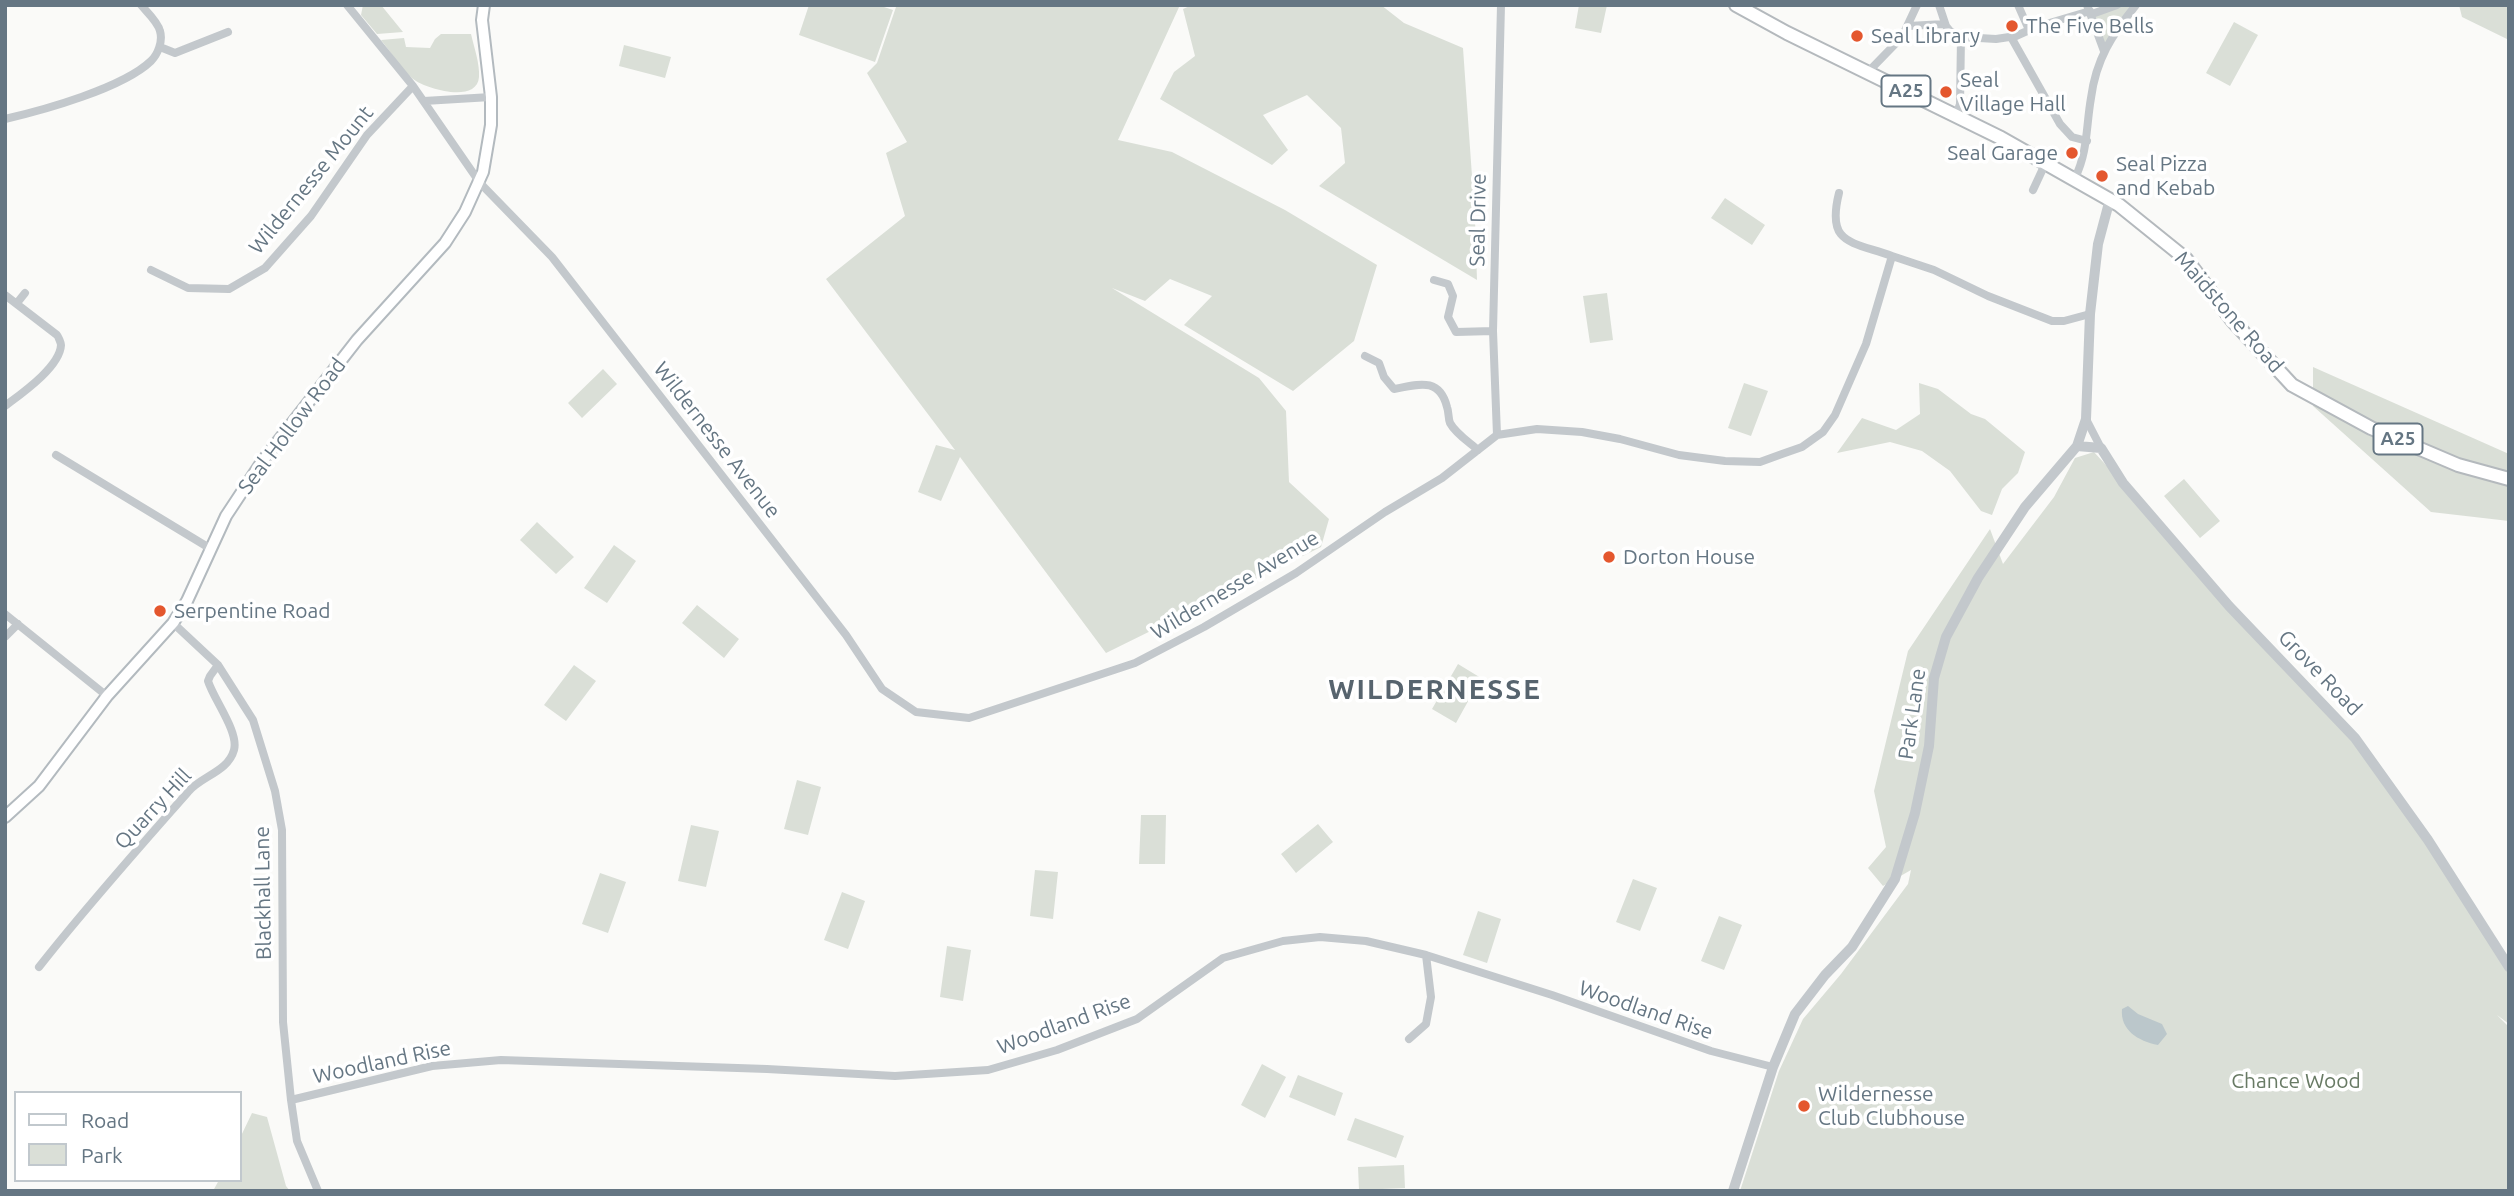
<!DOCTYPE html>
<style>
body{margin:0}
#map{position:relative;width:2514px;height:1196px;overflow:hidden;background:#fafaf8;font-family:Ubuntu,sans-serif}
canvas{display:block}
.frame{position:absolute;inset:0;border:7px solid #657683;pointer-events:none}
.legend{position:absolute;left:14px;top:1091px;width:228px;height:91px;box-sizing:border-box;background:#fff;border:2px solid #c1c8cd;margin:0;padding:9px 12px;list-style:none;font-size:21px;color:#657683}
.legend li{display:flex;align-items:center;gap:14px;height:35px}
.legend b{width:35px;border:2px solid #c1c8cd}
</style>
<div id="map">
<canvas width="2514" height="1196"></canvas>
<div class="frame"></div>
<ul class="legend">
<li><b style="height:9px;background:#fff"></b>Road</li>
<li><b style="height:19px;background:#dadfd7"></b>Park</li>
</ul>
</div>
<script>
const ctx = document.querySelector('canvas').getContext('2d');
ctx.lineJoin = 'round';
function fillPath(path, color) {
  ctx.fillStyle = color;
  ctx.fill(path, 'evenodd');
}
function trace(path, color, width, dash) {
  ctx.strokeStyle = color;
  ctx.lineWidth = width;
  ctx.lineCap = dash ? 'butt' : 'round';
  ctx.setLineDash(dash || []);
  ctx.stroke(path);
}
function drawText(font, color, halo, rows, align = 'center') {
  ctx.font = font + ' Ubuntu,sans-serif';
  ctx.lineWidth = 7;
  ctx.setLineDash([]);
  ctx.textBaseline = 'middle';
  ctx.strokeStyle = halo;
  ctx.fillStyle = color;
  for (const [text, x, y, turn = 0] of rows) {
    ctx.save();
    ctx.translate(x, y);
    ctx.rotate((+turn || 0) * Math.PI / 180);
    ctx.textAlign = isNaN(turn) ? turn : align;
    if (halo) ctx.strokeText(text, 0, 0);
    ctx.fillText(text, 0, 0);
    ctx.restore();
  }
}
const green = new Path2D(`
 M 363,5 L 381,5 L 403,32 L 377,34 L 361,15 Z
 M 809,5 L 878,5 L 893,10 L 875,62 L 799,35 Z
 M 892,5 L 1180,5 L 1118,140 L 1172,152 L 1285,210 L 1377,265 L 1354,341 L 1293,391 L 1184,325 L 1212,296 L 1170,279 L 1145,301 L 1112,288 L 1259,378 L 1286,411 L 1289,482 L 1329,519 L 1321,547 L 1106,653 L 960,457 L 941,501 L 918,492 L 936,445 L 955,450 L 826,279 L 905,216 L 886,153 L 907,142 L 867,73 L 877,63 L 896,7 Z
 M 1192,5 L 1381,5 L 1404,23 L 1463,48 L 1475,219 L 1477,280 L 1319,186 L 1345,163 L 1341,128 L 1307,95 L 1263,115 L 1288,150 L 1272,165 L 1160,99 L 1174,72 L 1195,56 L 1183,9 Z
 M 1579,5 L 1607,5 L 1601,33 L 1575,28 Z
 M 2115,5 L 2136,5 L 2104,51 L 2091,13 Z
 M 2459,5 L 2509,5 L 2509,40 L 2462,17 Z
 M 2234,22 L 2258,35 L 2230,86 L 2206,73 Z
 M 441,34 L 471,34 C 474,47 480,64 479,77 C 477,104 426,89 413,79 C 401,69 391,52 381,40 L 404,38 L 406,47 L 430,48 L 435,39 Z
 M 624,45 L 671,57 L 665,78 L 619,66 Z
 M 1725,198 L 1765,225 L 1752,245 L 1711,218 Z
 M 1607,293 L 1613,340 L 1590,343 L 1583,296 Z
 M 2313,367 L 2509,454 L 2509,521 L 2431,512 L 2313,406 Z
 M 603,369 L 617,384 L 582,418 L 568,403 Z
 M 1744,383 L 1768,391 L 1751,436 L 1728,428 Z
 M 1919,383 L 1938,389 L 1971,414 L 1985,419 L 2025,452 L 2018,473 L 2002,489 L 1992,515 L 1981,511 L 1950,471 L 1922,451 L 1890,442 L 1837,453 L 1862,418 L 1896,430 L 1920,414 Z
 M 2094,452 L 2355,737 L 2509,964 L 2509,1024 L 2497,1015 L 2509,1027 L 2509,1191 L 1740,1191 L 1779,1071 L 1803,1019 L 1841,974 L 1908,884 L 1911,870 L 1883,886 L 1868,868 L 1886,847 L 1874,791 L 1908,651 L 1990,529 L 2003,564 L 2054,497 L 2075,458 Z
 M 2184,479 L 2220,521 L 2200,538 L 2164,496 Z
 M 537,522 L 574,557 L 556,574 L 520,540 Z
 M 614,545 L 636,561 L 607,603 L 584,588 Z
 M 697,605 L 739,639 L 724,658 L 682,623 Z
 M 1458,664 L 1481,678 L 1456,723 L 1432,709 Z
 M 574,665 L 596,681 L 566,721 L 544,705 Z
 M 797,780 L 821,787 L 808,835 L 784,829 Z
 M 1141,815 L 1166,815 L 1165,864 L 1139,864 Z
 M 1318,824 L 1333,842 L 1296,873 L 1281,854 Z
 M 691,825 L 719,831 L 706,887 L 678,881 Z
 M 1035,870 L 1058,872 L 1053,919 L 1030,916 Z
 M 600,873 L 626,882 L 608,933 L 582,924 Z
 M 1633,879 L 1657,888 L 1640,931 L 1616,922 Z
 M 842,892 L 865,901 L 848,949 L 824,940 Z
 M 1478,911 L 1501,919 L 1487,963 L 1463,955 Z
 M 1719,916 L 1742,925 L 1724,970 L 1701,961 Z
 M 947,946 L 971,950 L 963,1001 L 940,997 Z
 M 1262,1064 L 1286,1077 L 1265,1118 L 1241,1105 Z
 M 1298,1075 L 1343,1093 L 1335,1116 L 1289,1097 Z
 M 252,1113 L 267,1117 L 286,1186 L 290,1191 L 213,1191 L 219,1180 L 240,1180 L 240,1138 Z
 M 1355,1118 L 1404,1136 L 1396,1158 L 1347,1140 Z
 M 1404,1165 L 1405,1188 L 1359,1190 L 1358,1167 Z`);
const water = new Path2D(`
 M 2128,1006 L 2138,1014 L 2162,1024 L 2167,1034 L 2158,1045 C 2138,1041 2120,1030 2122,1009 Z`);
const minor = new Path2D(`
 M 347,5 L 413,86 L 480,183 L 552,257 L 846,635 L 882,689 L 916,712 L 969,718 L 1135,663 L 1204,627 L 1296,573 L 1385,512 L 1442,478 L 1497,435 L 1537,429 L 1582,432 L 1620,439 L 1679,455 L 1725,461 L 1760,462 L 1782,454 L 1802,447 L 1823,432 L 1835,415 L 1866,344 L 1892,256 L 1934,270 L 1988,296 L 2052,321 L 2064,321 L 2090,314
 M 1939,5 L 1946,26 L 1950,31 L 1962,37 L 1996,39 L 2016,36 L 2036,27 L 2090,11
 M 2018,5 L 2029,30
 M 2087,5 L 2104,51
 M 2092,14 L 2117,5
 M 1908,26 L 1945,24
 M 2011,37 L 2060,124 L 2072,137 L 2087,141
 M 160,47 L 175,53 L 228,32
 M 1868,72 L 1902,37 L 1917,5
 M 424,101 L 491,97
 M 1892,102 L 1899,88
 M 1956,115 L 1960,104 L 1961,37
 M 5,119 C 44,110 123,88 151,61 C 158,54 163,41 160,31 C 158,22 147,12 141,5
 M 2075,178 C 2088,152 2086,126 2091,98 C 2096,59 2112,35 2136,5
 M 2033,190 L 2046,162
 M 1839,193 C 1826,245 1851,241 1892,256
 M 151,270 L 188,288 L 229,289 L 265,268 L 311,216 L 367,135 L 413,86
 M 1434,280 L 1448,284 L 1453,296 L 1448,317 L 1456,332 L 1493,331
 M 5,295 L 57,335 C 58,336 61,343 61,345 C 60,367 21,394 5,406
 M 17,303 L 25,293
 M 1365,356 L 1379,363 L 1384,377 L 1394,389 C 1417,385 1439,376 1447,407 C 1449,412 1448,418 1450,423 C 1456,434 1469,442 1478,450
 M 2086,419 L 2101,448
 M 1497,435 L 1493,331 L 1501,5
 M 56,455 L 211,549
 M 5,614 L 107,696
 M 173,623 L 218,665 L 253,720 L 275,791 L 282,830 L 283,1022 L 291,1100 L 297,1141 L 318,1191
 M 5,637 L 18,624
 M 39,967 C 86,907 137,850 188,792 C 201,776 228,772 234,750 C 239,732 214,700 208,681 L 210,676 L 218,665
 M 1409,1039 L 1426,1024 L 1431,997 L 1426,955
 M 291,1100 L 432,1066 L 501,1060 L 767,1069 L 895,1076 L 988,1070 L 1057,1050 L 1137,1019 L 1223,958 L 1283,941 L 1320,937 L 1366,941 L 1426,955 L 1552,995 L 1711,1051 L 1773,1067`);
const tertiary = new Path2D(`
 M 2077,446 L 2101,448 L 2123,483 L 2229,606 L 2355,738 L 2428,840 L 2509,967
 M 1733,1191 L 1773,1067 L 1795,1014 L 1825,975 L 1852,947 L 1895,879 L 1915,813 L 1929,746 L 1934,678 L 1946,637 L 1978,578 L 2025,507 L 2077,446 L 2086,419 L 2090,314 L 2098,244 L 2110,199`);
const secondary = new Path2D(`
 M 5,817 L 39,786 L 107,696 L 173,623 L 187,601 L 226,516 L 261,463 L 357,340 L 445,243 L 465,212 L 483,172 L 491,125 L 491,97 L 482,20 L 484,5`);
const trunk = new Path2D(`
 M 1736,5 L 1787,33 L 2001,138 L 2119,205 L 2186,259 L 2232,320 L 2292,385 L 2371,428 L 2458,465 L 2509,479`);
const markers = [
 [2012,26,7,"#e4572e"],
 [1857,36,7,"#e4572e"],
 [1946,92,7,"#e4572e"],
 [2072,153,7,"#e4572e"],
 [2102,176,7,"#e4572e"],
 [1609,557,7,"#e4572e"],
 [160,611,7,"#e4572e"],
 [1804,1106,7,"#e4572e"]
];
const shields = [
 [1906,91,49],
 [2398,439,49]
];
const shieldNames = [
 ["A25",1906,91],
 ["A25",2398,439]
];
const poiNames = [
 ["The Five Bells",2026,26],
 ["Seal Library",1871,36],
 ["Seal",1960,80],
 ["Village Hall",1960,104],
 ["Seal Garage",2058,153,"right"],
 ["Seal Pizza",2116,164],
 ["and Kebab",2116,188],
 ["Dorton House",1623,557],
 ["Serpentine Road",174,611],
 ["Wildernesse",1818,1094],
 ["Club Clubhouse",1818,1118]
];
const streetNames = [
 ["Wildernesse Mount",311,180,-51],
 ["Seal Drive",1478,220,-89],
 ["Maidstone Road",2229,312,49],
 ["Seal Hollow Road",292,426,-53],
 ["Wildernesse Avenue",717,440,52],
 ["Wildernesse Avenue",1235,585,-31],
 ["Grove Road",2320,673,46],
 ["Park Lane",1912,714,-82],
 ["Quarry Hill",153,809,-47],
 ["Blackhall Lane",263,893,-91],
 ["Woodland Rise",1646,1010,19],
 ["Woodland Rise",1064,1024,-20],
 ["Woodland Rise",382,1062,-12]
];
const parkNames = [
 ["Chance Wood",2296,1081]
];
const districtNames = [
 ["WILDERNESSE",1435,690]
];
fillPath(green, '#dadfd7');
fillPath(water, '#bbc7cb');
trace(secondary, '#b3babf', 14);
trace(trunk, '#b4b9bd', 16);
trace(minor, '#c3c8cc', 8);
trace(tertiary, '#c3c8cc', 10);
trace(secondary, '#fff', 10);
trace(trunk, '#fff', 12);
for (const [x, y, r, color] of markers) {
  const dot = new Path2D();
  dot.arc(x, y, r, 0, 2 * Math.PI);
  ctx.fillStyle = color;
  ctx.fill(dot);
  trace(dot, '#fff', 2.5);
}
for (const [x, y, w] of shields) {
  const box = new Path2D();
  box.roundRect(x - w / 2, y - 15.5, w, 31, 5);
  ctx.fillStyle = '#fff';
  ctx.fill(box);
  trace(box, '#657683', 2);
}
drawText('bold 19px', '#657683', null, shieldNames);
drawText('21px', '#657683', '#fff', poiNames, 'left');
drawText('21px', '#657683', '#fff', streetNames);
drawText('21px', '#687a64', '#fff', parkNames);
ctx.letterSpacing = '2px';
drawText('bold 28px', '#57646e', '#fff', districtNames);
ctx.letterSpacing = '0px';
</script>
